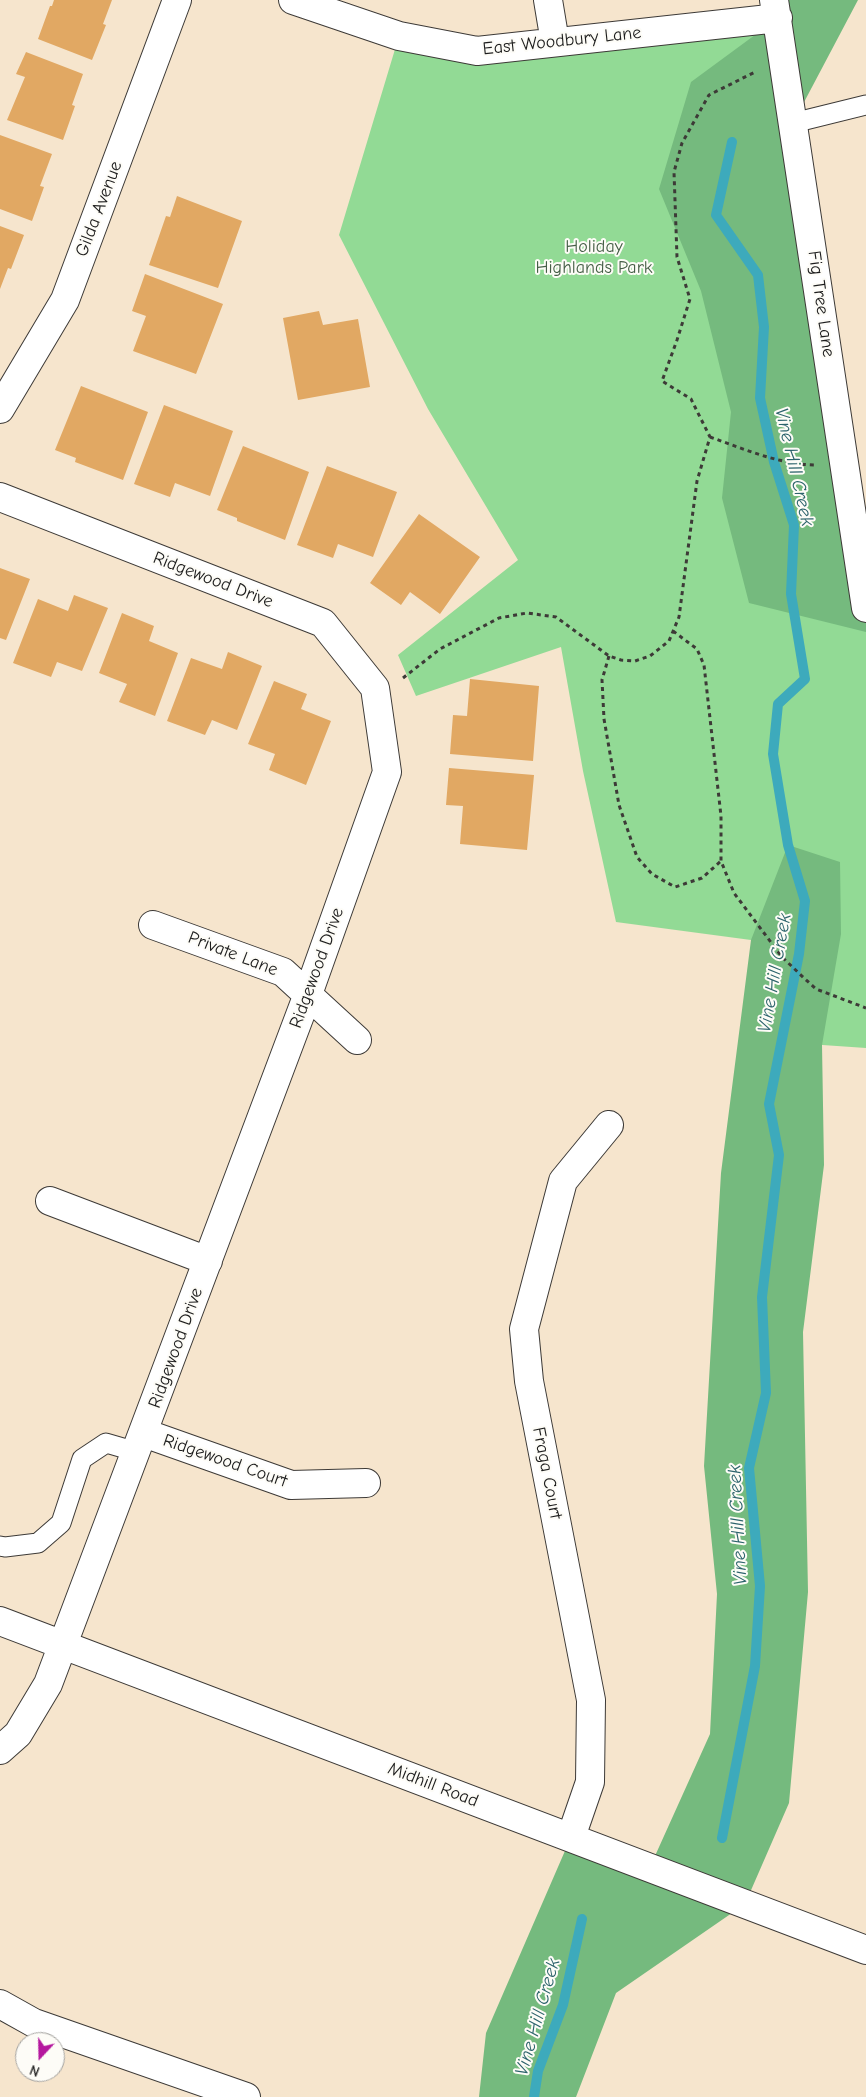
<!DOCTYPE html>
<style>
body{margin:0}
#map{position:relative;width:866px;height:2097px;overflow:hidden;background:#f6e5cd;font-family:"Comic Neue",sans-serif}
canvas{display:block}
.north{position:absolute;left:15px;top:2032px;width:50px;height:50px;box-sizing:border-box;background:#fdfcf7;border:1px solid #a3a29f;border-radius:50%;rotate:201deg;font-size:14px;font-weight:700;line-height:20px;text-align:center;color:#1c1c1c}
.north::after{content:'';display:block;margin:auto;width:18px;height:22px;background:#b5179e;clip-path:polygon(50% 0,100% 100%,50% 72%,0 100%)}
</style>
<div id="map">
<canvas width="866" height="2097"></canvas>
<div class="north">N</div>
</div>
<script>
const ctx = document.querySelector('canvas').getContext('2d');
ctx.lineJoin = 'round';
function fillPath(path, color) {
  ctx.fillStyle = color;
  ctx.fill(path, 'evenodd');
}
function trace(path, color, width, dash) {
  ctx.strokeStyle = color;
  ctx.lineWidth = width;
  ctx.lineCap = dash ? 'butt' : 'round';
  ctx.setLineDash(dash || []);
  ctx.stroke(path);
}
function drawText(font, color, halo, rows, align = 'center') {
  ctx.font = font + ' "Comic Neue",sans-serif';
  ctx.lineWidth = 4;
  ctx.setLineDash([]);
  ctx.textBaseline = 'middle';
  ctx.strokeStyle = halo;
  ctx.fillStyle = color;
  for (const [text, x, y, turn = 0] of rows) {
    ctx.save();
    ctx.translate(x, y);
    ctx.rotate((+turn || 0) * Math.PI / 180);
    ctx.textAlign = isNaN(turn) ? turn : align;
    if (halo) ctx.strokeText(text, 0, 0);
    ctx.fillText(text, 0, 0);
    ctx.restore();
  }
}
const green = new Path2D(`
 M 778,18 L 866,608 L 866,1048 L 779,1042 L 785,936 L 751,940 L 616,922 L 583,771 L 561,647 L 416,696 L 398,655 L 518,560 L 428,409 L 339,235 L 399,36 L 477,51 Z`);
const forest = new Path2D(`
 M 774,0 L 858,0 L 793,123 L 866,608 L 866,632 L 749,603 L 722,498 L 731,412 L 701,291 L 659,189 L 691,82 L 778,18 Z
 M 788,845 L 840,862 L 841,934 L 822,1045 L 824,1165 L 803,1332 L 808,1592 L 789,1803 L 745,1904 L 616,1993 L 576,2097 L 479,2097 L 486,2033 L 571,1837 L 650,1867 L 710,1734 L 717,1594 L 704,1466 L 721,1173 L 751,940 Z`);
const stream = new Path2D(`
 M 722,1838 L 755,1666 L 760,1586 L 749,1468 L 766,1393 L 762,1297 L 779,1155 L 769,1104 L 799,954 L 805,901 L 788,845 L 773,754 L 778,704 L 805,679 L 791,594 L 794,525 L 774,462 L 760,398 L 764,327 L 758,275 L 716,215 L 732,142
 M 534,2097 L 538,2071 L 563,2005 L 582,1919`);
const building = new Path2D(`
 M 54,0 L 112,0 L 103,24 L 106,25 L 92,60 L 38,39 L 50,6 L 52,6 Z
 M 26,52 L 83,74 L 72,105 L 75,106 L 63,140 L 7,120 L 25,77 L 16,74 Z
 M 0,135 L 52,154 L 40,186 L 44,187 L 32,221 L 0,209 Z
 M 177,196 L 242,221 L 218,288 L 149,265 L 166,216 L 170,217 Z
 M 0,226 L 24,235 L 11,269 L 8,268 L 0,289 Z
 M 145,274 L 223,304 L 196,374 L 133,351 L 146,316 L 132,311 Z
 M 319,311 L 323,325 L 358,319 L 370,387 L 298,400 L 283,318 Z
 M 81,386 L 148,412 L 123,480 L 75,462 L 76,458 L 55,450 Z
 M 164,405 L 233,431 L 210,496 L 175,483 L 170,497 L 134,484 Z
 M 243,446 L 309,472 L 285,540 L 237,521 L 237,518 L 217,510 Z
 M 327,466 L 397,492 L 373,557 L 338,544 L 333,558 L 297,545 Z
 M 419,514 L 480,557 L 440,614 L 410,592 L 401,605 L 370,583 Z
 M 0,568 L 30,579 L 6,640 L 0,638 Z
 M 74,595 L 108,608 L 82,671 L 57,662 L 51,677 L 13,663 L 38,599 L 68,611 Z
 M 122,613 L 154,626 L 149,641 L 178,653 L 155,716 L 119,702 L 127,684 L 99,673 Z
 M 228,652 L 262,666 L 237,730 L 212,720 L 205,735 L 167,721 L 191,658 L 222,669 Z
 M 470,679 L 539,686 L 533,761 L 450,754 L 453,715 L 467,716 Z
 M 274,681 L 307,694 L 301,709 L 331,721 L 306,785 L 269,770 L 275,754 L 248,744 Z
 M 449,768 L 534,775 L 527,850 L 460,844 L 463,806 L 446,805 Z`);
const path = new Path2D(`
 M 710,437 C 744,449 778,464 814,465
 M 673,631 L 697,649 L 704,665 L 721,816 L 721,861 L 734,893 L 782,957 L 804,978 L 816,989 L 866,1008
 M 609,656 L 602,680 L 604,719 L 619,805 L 637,857 L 652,874 L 675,887 L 702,878 L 721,861
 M 403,678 L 440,649 L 499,618 L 527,613 L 556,617 L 609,656 L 621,660 L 635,661 L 650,656 L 669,641 L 679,617 L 697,481 L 710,437 L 691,399 L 662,381 L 677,340 L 690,299 L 677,257 L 674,172 L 682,143 L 709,95 L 755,72`);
const lane = new Path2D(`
 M 793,123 L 866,105
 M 0,1546 L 5,1547 L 38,1543 L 61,1523 L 82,1459 L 106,1443 L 137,1452`);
const street = new Path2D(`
 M 293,0 L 399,36 L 477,51 L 778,18
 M 548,0 L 555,42
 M 774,0 L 866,608
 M 0,409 L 65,300 L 177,0
 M 0,497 L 323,623 L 375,688 L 387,772 L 308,994 L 48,1684 L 18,1734 L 0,1750
 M 153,925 L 283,972 L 357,1040
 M 50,1201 L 208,1261
 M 144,1433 L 291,1485 L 366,1483
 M 0,1621 L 866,1950
 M 571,1837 L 590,1782 L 591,1700 L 529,1381 L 524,1329 L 563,1181 L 609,1125
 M 0,2004 L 34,2023 L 246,2097`);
const streetNames = [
 ["East Woodbury Lane",562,41,-6],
 ["Gilda Avenue",99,209,-69],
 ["Fig Tree Lane",821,304,82],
 ["Ridgewood Drive",213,580,21],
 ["Private Lane",233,954,21],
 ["Ridgewood Drive",317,968,-70],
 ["Ridgewood Drive",176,1348,-70],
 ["Ridgewood Court",225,1461,19],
 ["Fraga Court",547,1473,79],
 ["Midhill Road",433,1785,21]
];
const parkNames = [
 ["Holiday",594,247],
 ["Highlands Park",594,268]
];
const waterNames = [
 ["Vine Hill Creek",794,467,77],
 ["Vine Hill Creek",775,973,-80],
 ["Vine Hill Creek",738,1525,-93],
 ["Vine Hill Creek",538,2017,-74]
];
fillPath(green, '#92da95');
fillPath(forest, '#75ba7e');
trace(stream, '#3daabc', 10);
fillPath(building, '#e1a863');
trace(lane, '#3d3a37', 21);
trace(street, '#3d3a37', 30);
trace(path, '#3d3a37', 3, [4, 4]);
trace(lane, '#fff', 19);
trace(street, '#fff', 28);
drawText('18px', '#1c1c1c', '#fdfcf7', streetNames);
drawText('18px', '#455e46', '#fdfcf7', parkNames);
drawText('italic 19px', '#2c636c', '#fdfcf7', waterNames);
</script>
